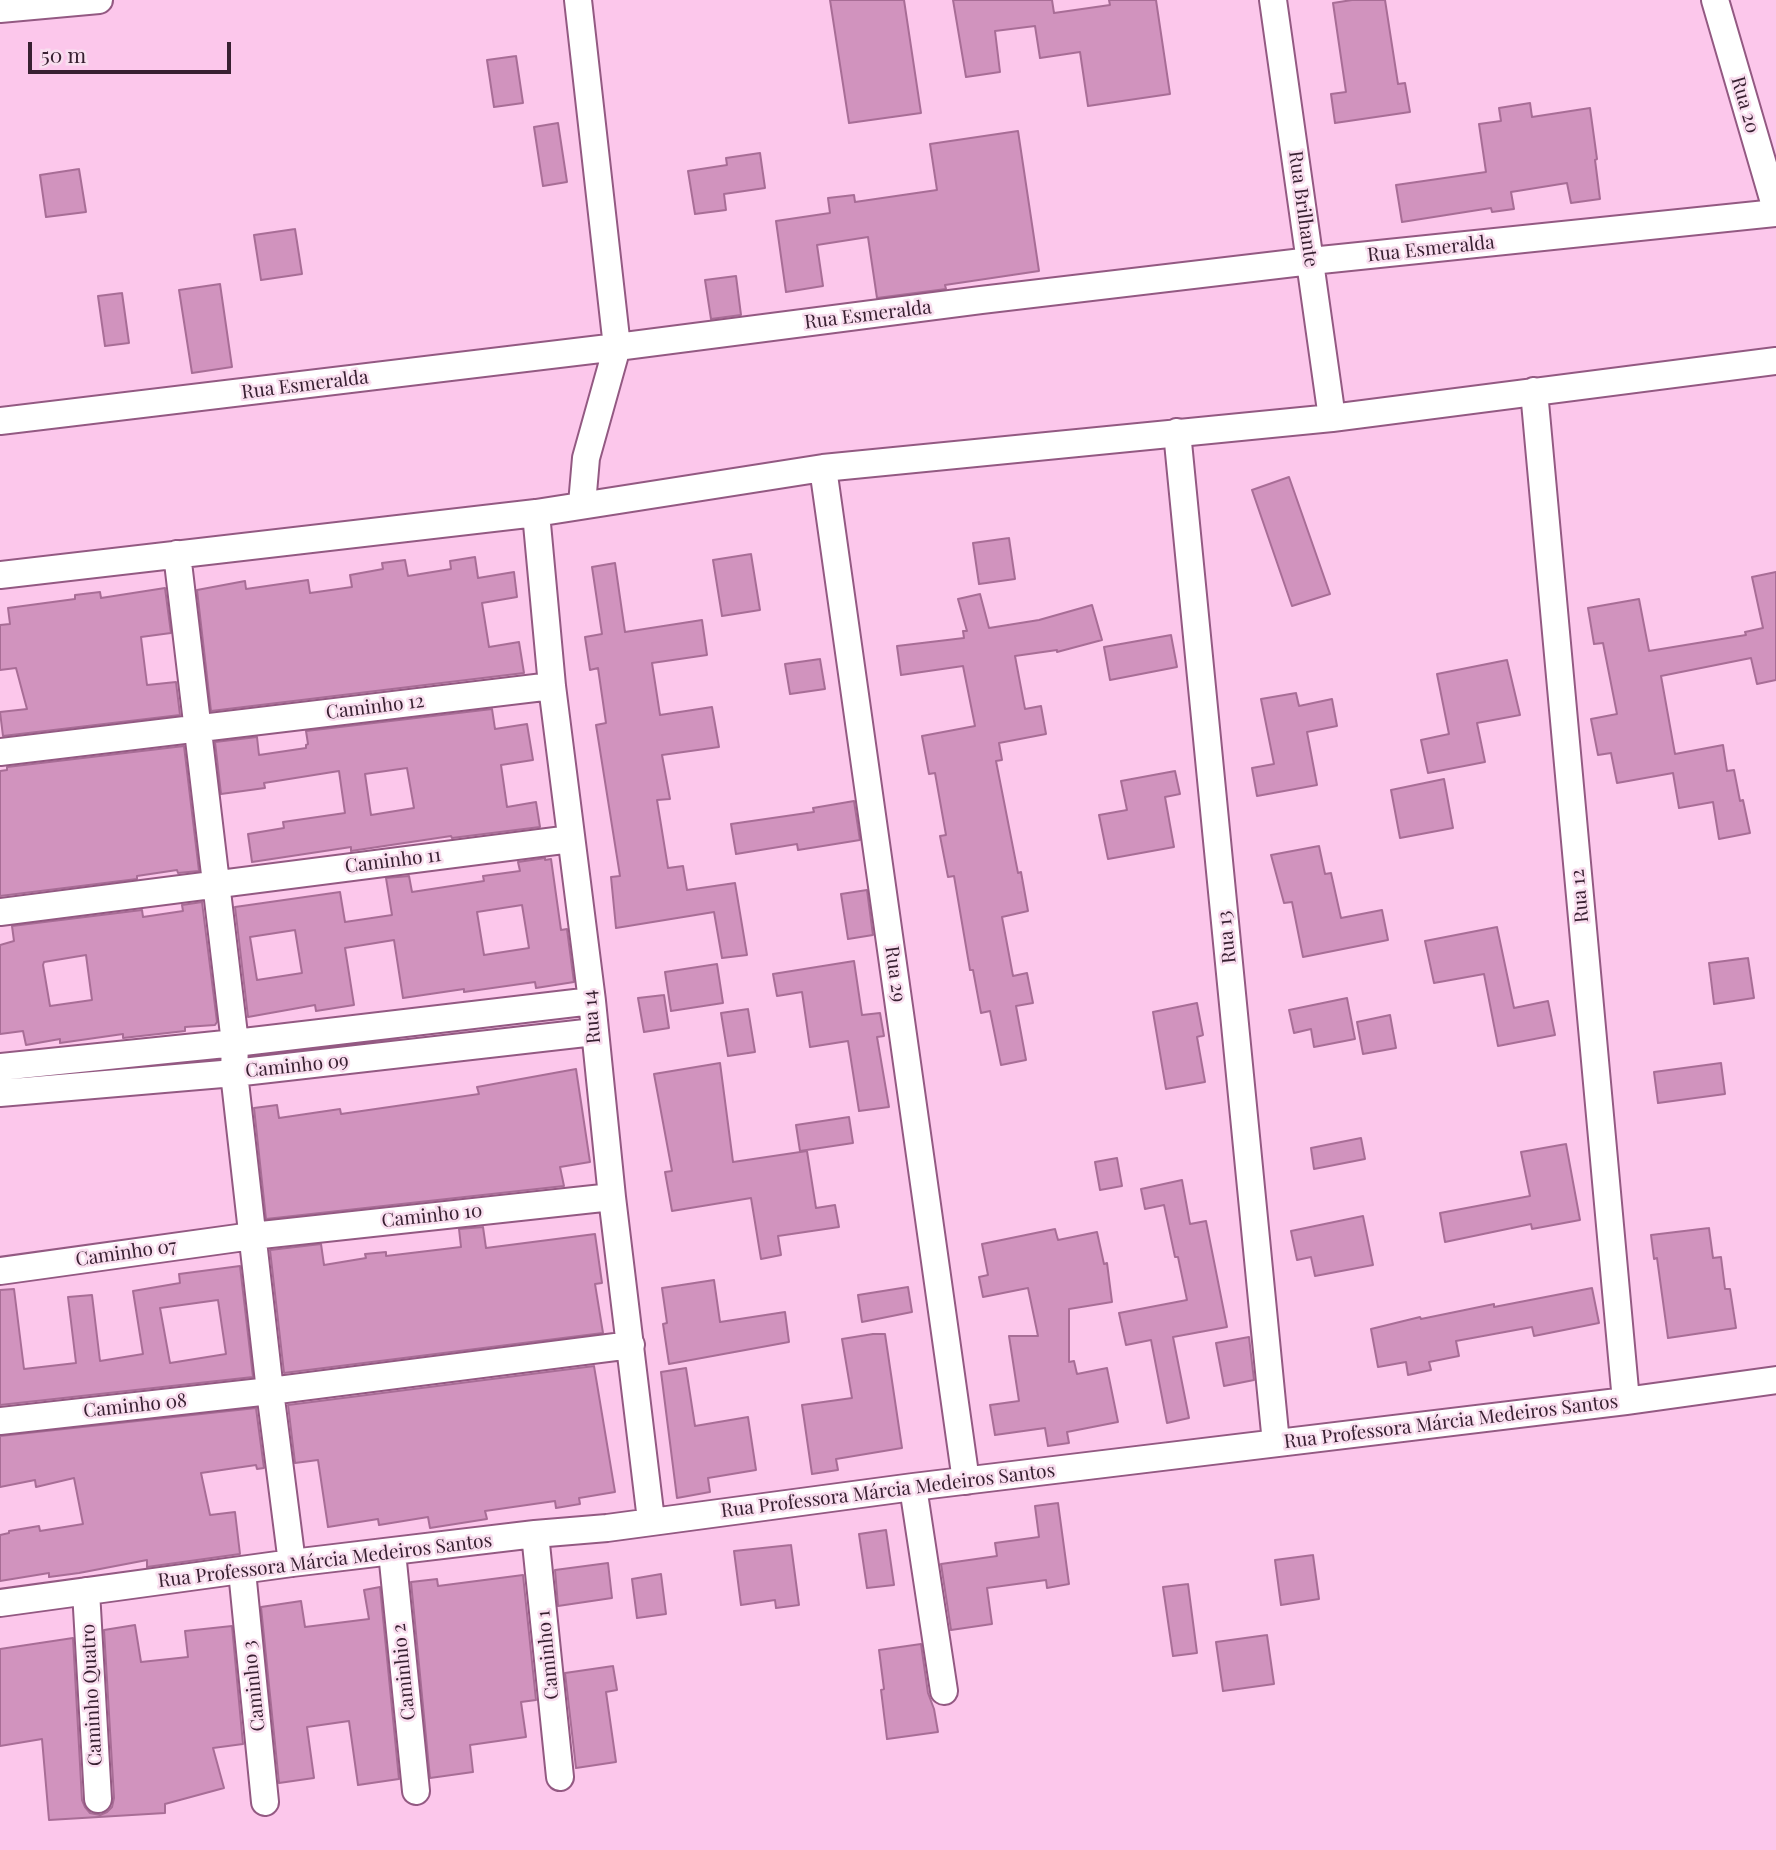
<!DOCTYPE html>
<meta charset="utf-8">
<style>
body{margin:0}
#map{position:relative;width:1776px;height:1850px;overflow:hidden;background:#fcc7eb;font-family:"Playfair Display",serif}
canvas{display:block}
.scale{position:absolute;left:28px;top:42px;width:203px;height:32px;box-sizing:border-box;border:4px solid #382031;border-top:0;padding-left:9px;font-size:21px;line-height:24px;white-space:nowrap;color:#382031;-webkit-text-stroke:5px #f9deef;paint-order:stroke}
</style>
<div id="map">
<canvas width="1776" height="1850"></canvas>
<div class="scale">50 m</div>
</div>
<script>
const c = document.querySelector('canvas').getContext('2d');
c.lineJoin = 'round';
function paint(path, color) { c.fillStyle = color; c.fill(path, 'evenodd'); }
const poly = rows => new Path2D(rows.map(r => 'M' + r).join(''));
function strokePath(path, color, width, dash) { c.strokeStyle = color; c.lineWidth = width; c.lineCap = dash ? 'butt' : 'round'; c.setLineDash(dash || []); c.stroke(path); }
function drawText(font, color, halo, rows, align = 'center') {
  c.font = font + ' "Playfair Display",serif'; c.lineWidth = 5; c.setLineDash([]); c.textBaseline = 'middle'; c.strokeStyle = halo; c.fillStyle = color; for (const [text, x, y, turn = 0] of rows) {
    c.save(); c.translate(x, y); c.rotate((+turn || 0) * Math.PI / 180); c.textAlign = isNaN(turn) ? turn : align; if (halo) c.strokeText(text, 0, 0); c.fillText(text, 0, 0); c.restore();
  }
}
const building = poly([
 [830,0,904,0,921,113,849,123,830,0],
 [953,0,1052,0,1054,13,1110,5,1109,0,1156,0,1170,94,1088,106,1080,52,1040,58,1035,26,995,31,1000,72,966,77,953,0],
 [1352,0,1385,0,1398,84,1405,83,1410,112,1335,123,1331,94,1346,92,1333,3,1352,0],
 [516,56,523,103,494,107,487,60,516,56],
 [1530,103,1532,117,1590,108,1597,159,1595,160,1600,199,1571,203,1567,183,1511,192,1514,209,1492,212,1491,208,1402,222,1396,185,1486,172,1479,124,1501,121,1499,108,1530,103],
 [558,123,567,182,543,186,534,127,558,123],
 [1018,131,1039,271,945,285,946,289,877,298,868,237,817,245,823,286,786,292,776,221,830,213,828,198,854,195,855,202,937,190,930,144,1018,131],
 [760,153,765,188,724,194,726,210,695,214,688,171,727,165,726,158,760,153],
 [79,169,86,212,46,217,40,175,79,169],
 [295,229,302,274,261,280,254,235,295,229],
 [736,276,741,315,711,319,705,280,736,276],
 [220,284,232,367,192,373,179,290,220,284],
 [122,293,129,343,105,346,98,296,122,293],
 [1289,477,1330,594,1292,606,1252,490,1289,477],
 [1009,538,1015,579,979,584,973,543,1009,538],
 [751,554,760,610,722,616,713,560,751,554],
 [475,557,478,578,514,572,517,597,482,603,489,647,519,642,524,673,211,711,197,590,245,581,246,589,308,580,310,593,352,587,350,575,383,569,382,563,405,560,408,576,451,569,450,561,475,557],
 [615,563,625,632,702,620,707,655,652,663,660,715,712,707,719,747,662,755,670,799,657,800,668,868,683,866,687,890,735,883,747,955,722,958,714,912,616,928,611,877,620,876,596,725,606,723,598,668,590,670,585,637,602,634,592,567,615,563],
 [1776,572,1776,680,1757,684,1751,658,1661,676,1675,754,1723,745,1727,771,1734,770,1740,801,1743,800,1750,833,1719,839,1713,802,1679,808,1673,773,1617,783,1611,753,1598,755,1591,719,1617,714,1603,643,1594,644,1588,608,1639,599,1649,651,1746,635,1745,632,1763,628,1752,577,1776,572],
 [165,588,171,633,141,637,147,685,176,682,180,715,3,736,0,712,27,709,16,668,0,670,0,625,10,624,8,608,75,599,75,595,100,592,101,598,165,588],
 [980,594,989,628,1039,620,1092,605,1102,640,1057,652,1057,650,1015,656,1025,709,1041,706,1046,734,999,743,1002,760,996,761,1018,873,1021,872,1028,911,1002,917,1013,976,1027,973,1033,1003,1016,1006,1026,1060,1001,1065,990,1011,981,1013,973,970,970,970,954,876,948,877,940,836,946,835,935,773,929,774,922,736,975,726,963,666,901,675,897,646,964,638,963,631,967,631,958,599,980,594],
 [1171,635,1177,667,1110,680,1104,647,1171,635],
 [820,659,825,689,790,694,785,664,820,659],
 [1507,660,1520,715,1477,723,1485,762,1428,773,1421,740,1449,734,1437,674,1507,660],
 [1296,693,1299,706,1332,699,1337,726,1307,732,1317,785,1257,796,1252,768,1274,764,1261,699,1296,693],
 [492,709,495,729,527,724,533,760,501,765,507,807,536,802,540,827,452,838,451,836,351,851,351,847,252,862,248,834,284,828,283,822,345,813,339,771,264,783,265,788,221,794,215,742,257,737,259,755,306,748,306,745,308,744,306,731,492,709],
 [407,768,414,808,371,815,365,774,407,768],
 [184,746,199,871,178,873,177,870,137,876,137,879,0,896,0,771,7,770,7,767,184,746],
 [1175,771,1180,794,1165,797,1174,847,1108,859,1099,815,1127,810,1121,781,1175,771],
 [1444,779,1453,828,1400,838,1391,790,1444,779],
 [854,801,860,840,798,850,797,844,736,854,731,824,814,812,813,808,854,801],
 [1319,846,1325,874,1331,873,1341,918,1382,910,1388,940,1303,957,1292,902,1284,903,1271,855,1319,846],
 [545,858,545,860,551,859,561,930,567,929,574,982,536,988,535,982,464,992,464,989,403,998,394,940,345,948,354,1005,316,1011,315,1005,248,1017,235,907,340,892,345,922,392,915,386,878,409,876,412,892,484,881,483,876,520,871,518,862,545,858],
 [522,905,529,948,484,955,477,912,522,905],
 [295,930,302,973,257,980,250,937,295,930],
 [867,890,873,935,848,939,841,894,867,890],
 [202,902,217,1022,215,1025,185,1027,185,1031,123,1038,123,1034,60,1043,60,1039,26,1045,23,1031,0,1034,0,945,14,941,12,926,142,910,143,917,183,911,182,905,202,902],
 [86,955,92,1000,50,1006,43,965,44,962,86,955],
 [1497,927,1514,1008,1548,1001,1555,1035,1498,1046,1484,974,1434,983,1425,941,1497,927],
 [1748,958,1754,998,1714,1004,1709,963,1748,958],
 [854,961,862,1015,880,1013,884,1036,877,1037,889,1107,859,1111,848,1041,810,1047,802,992,777,996,773,974,854,961],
 [717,964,723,1003,671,1011,665,972,717,964],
 [664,995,669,1028,644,1032,638,998,664,995],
 [1347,998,1355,1039,1314,1047,1311,1029,1294,1033,1289,1010,1347,998],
 [1197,1003,1203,1035,1197,1037,1205,1082,1166,1089,1153,1012,1197,1003],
 [748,1009,755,1052,728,1056,721,1013,748,1009],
 [1390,1015,1396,1048,1363,1054,1357,1022,1390,1015],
 [720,1063,733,1162,807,1151,816,1208,835,1205,839,1227,778,1236,781,1255,761,1259,751,1198,672,1211,665,1172,672,1171,654,1074,720,1063],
 [1721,1063,1725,1094,1658,1103,1654,1072,1721,1063],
 [576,1069,590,1162,560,1167,564,1186,266,1219,254,1108,277,1105,279,1118,340,1109,341,1114,479,1094,477,1087,576,1069],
 [849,1117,853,1143,800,1151,796,1125,849,1117],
 [1361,1138,1365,1159,1314,1169,1311,1148,1361,1138],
 [1566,1144,1580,1220,1532,1229,1531,1224,1445,1242,1440,1213,1530,1196,1521,1152,1566,1144],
 [1117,1158,1122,1186,1100,1190,1095,1162,1117,1158],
 [1182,1180,1190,1224,1206,1221,1227,1327,1173,1337,1189,1418,1167,1423,1151,1340,1126,1345,1119,1313,1187,1300,1178,1257,1175,1257,1164,1205,1145,1209,1141,1189,1182,1180],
 [1363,1216,1373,1265,1315,1276,1311,1257,1297,1260,1291,1231,1363,1216],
 [483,1227,486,1248,595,1234,602,1283,595,1284,603,1333,284,1373,270,1250,321,1244,324,1265,366,1258,365,1254,386,1252,386,1256,461,1247,459,1229,483,1227],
 [1709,1228,1713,1258,1721,1257,1725,1289,1730,1289,1736,1328,1668,1338,1657,1258,1654,1259,1651,1235,1709,1228],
 [1055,1229,1058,1240,1097,1232,1104,1264,1107,1263,1112,1302,1069,1309,1069,1362,1074,1361,1077,1374,1107,1368,1118,1422,1067,1432,1069,1443,1048,1446,1045,1428,995,1435,990,1405,1019,1401,1009,1336,1038,1336,1028,1288,983,1297,979,1277,988,1275,982,1244,1055,1229],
 [240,1266,253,1377,0,1405,0,1290,14,1289,24,1369,76,1363,68,1297,92,1295,100,1361,143,1354,133,1291,180,1283,179,1274,240,1266],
 [218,1300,226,1354,170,1363,160,1308,218,1300],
 [714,1280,720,1322,785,1312,789,1342,669,1364,663,1324,667,1323,662,1288,714,1280],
 [908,1287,912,1312,862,1322,858,1295,908,1287],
 [1592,1288,1599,1323,1534,1336,1532,1327,1456,1341,1459,1356,1429,1362,1431,1370,1408,1375,1406,1362,1378,1367,1371,1329,1420,1317,1421,1319,1494,1304,1494,1307,1592,1288],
 [873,1334,885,1334,902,1448,836,1459,838,1470,812,1474,802,1405,852,1398,842,1339,873,1334],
 [1249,1337,1254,1380,1224,1386,1216,1343,1249,1337],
 [594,1366,615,1492,579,1498,580,1504,556,1508,555,1501,485,1511,487,1519,430,1528,428,1517,379,1525,378,1519,328,1527,318,1460,295,1463,288,1405,594,1366],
 [686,1368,695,1426,748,1417,756,1470,708,1478,710,1492,677,1498,661,1372,686,1368],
 [256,1408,264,1468,257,1469,256,1465,201,1473,210,1515,235,1512,240,1554,147,1567,147,1560,79,1573,49,1577,49,1573,0,1581,0,1535,9,1533,9,1531,39,1526,40,1531,83,1524,74,1478,36,1487,35,1480,0,1487,0,1436,256,1408],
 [1058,1503,1069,1584,1047,1588,1046,1580,987,1588,992,1624,951,1630,941,1564,997,1556,995,1543,1039,1537,1035,1506,1058,1503],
 [886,1530,894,1585,867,1588,859,1534,886,1530],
 [791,1545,799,1605,776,1608,775,1600,741,1605,734,1551,791,1545],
 [1313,1555,1319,1599,1281,1605,1275,1560,1313,1555],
 [608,1563,612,1598,558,1606,555,1570,608,1563],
 [661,1574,666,1614,637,1618,632,1579,661,1574],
 [523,1575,536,1700,521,1702,526,1737,470,1745,473,1772,430,1778,411,1582,437,1579,438,1586,523,1575],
 [1188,1584,1197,1653,1173,1656,1163,1587,1188,1584],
 [380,1587,399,1779,358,1785,349,1721,307,1727,314,1778,279,1783,261,1607,301,1601,305,1627,369,1619,364,1590,380,1587],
 [135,1625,141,1662,188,1657,185,1631,232,1626,243,1744,213,1748,224,1788,165,1804,165,1813,49,1820,42,1739,0,1746,0,1649,73,1638,82,1800,85,1807,90,1813,100,1815,107,1812,112,1807,114,1798,104,1630,135,1625],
 [1267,1635,1274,1684,1223,1691,1216,1642,1267,1635],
 [921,1644,928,1693,934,1709,938,1732,887,1739,881,1690,884,1689,879,1650,921,1644],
 [613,1666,617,1690,606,1692,616,1762,576,1768,565,1673,613,1666]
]);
paint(building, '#d193be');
strokePath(building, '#a86d96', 2);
const street = poly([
 [578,0,617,347,586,458,582,504],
 [1273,0,1332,418],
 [1715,0,1776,209],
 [0,9,99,0],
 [1534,391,1626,1401],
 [0,421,617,347,981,300,1311,261,1776,213],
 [1177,432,1276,1443],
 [823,468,966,1481],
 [536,513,552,686,592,1001,612,1197,651,1520],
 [177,554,235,1043,234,1073,270,1391,292,1563],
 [0,575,536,513,823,468,1332,418,1776,361],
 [0,752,552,686],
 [0,912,571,839],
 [0,1067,235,1043,592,1001],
 [0,1093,234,1073,594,1032],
 [0,1271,252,1236,612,1197],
 [0,1421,270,1391,631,1345],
 [913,1487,944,1691],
 [535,1534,560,1777],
 [392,1552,416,1791],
 [242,1571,265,1802],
 [86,1591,98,1799],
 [0,1603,292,1563,535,1534,607,1528,913,1487,1626,1401,1776,1380]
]);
strokePath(street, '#935982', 30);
strokePath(street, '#fff', 26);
drawText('19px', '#382031', '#f9deef', [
 ["Rua 20",1745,105,74],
 ["Rua Brilhante",1303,209,82],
 ["Rua Esmeralda",1431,249,-6],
 ["Rua Esmeralda",868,315,-7],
 ["Rua Esmeralda",305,385,-7],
 ["Caminho 12",375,707,-7],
 ["Caminho 11",393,861,-7],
 ["Rua 12",1580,896,-95],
 ["Rua 13",1227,937,-96],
 ["Rua 29",895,974,82],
 ["Rua 14",592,1017,-95],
 ["Caminho 09",297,1066,-6],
 ["Caminho 10",432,1216,-6],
 ["Caminho 07",126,1253,-8],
 ["Caminho 08",135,1406,-6],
 ["Rua Professora Márcia Medeiros Santos",1451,1422,-7],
 ["Rua Professora Márcia Medeiros Santos",888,1491,-7],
 ["Rua Professora Márcia Medeiros Santos",325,1561,-7],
 ["Caminho 1",548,1655,-96],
 ["Caminhio 2",404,1672,-96],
 ["Caminho 3",254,1686,-96],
 ["Caminho Quatro",92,1695,-93]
]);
</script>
